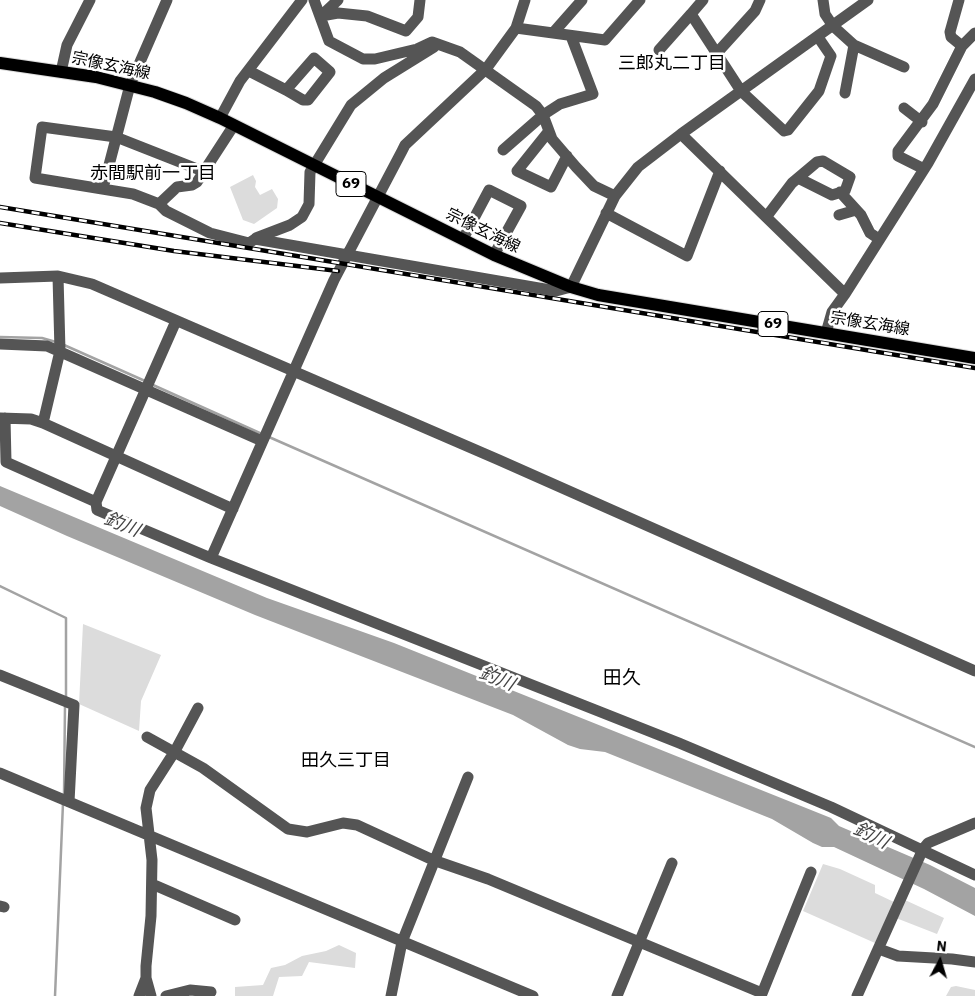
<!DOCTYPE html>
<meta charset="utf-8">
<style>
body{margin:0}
#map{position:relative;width:975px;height:996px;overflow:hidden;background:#fff;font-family:"IBM Plex Sans",sans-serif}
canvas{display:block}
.north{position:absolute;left:915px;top:936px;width:50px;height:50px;-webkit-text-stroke:4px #fff;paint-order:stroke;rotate:6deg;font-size:14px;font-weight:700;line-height:20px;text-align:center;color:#000}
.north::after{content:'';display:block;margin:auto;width:18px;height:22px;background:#000;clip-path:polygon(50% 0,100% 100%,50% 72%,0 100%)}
</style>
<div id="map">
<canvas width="975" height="996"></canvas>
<div class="north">N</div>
</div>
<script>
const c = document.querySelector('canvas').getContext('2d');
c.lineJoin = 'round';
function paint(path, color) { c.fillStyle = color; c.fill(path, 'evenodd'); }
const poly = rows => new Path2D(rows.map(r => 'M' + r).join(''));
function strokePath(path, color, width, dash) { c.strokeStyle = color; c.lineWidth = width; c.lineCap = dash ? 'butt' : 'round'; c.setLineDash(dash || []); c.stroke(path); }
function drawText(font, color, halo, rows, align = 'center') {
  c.font = font + ' "IBM Plex Sans","Noto Sans JP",sans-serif'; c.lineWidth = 5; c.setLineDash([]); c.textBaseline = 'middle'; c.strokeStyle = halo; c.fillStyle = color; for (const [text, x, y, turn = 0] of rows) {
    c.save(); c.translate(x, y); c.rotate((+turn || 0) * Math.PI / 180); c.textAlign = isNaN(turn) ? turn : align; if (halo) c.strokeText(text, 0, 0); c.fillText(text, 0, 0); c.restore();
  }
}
paint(poly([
 [253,175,256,181,255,187,260,195,272,189,278,199,277,208,254,224,243,220,230,187],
 [83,624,161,655,141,701,139,731,79,704],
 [823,864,840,869,875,885,875,893,894,902,875,943,803,911],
 [905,900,944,918,937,934,896,918],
 [339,945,356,953,355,968,309,962,302,976,279,977,273,996,235,996,235,987,263,985,271,968,285,965,302,956,326,951],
 [956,986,975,990,975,996,946,996,951,987]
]), '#dcdcdc');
paint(poly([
 [0,486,267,598,394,643,831,818,839,826,930,865,975,888,975,916,924,889,834,847,822,847,813,843,772,819,605,752,580,749,568,745,513,715,255,615,67,536,0,506]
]), '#a3a3a3');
strokePath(poly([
 [0,337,42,338,56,342],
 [64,345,145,381],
 [153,385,262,434],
 [269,437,975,747],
 [0,586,66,618,66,697],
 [64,795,65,705],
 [55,996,63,803]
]), '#a3a3a3', 2.5);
const major = poly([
 [0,63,96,77,155,92,186,103,220,118,494,255,571,287,598,295,975,358]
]);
strokePath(major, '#dbdbdb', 14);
strokePath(poly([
 [314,0,329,41,363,59,375,59,417,49,432,42,460,52,536,106,543,115,552,139,576,167,594,186,615,196],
 [703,0,691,14,741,91,784,131,788,130,819,91,831,56,818,37],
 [823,0,825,14,833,26,854,45,845,93],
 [959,0,950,32,951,37,962,46],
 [322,15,338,0],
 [321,16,338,13,367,16,406,31,418,17,420,0],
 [516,28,605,40,640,0],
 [553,33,582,0],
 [854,45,904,67],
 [659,50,691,14],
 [716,54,755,11,760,0],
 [314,58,330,72,308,100,303,100,286,90,314,58],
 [249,71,286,90],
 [61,72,67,45,90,0],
 [904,108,922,122],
 [220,118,240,81,302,0],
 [549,131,517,171,551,187,567,156],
 [681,134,845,294],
 [503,150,543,115,560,104,593,94,571,36],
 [924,169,898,156,898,151,933,104,962,46,975,33],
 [205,172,116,137,42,127,35,178,133,194,159,204,166,211,210,233,249,243,255,239,556,291,571,287,615,196,638,167,681,134,868,0],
 [103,188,130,85,167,0],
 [840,192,861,215,870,233,879,239],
 [159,204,177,187,192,185,197,182,234,125],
 [606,213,687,256,720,171],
 [839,215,856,210],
 [767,216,792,183,817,162,823,161,850,177,845,191,832,195,798,178],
 [256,238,290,225,302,217,309,204,310,172,351,105,384,78,434,47],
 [463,239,489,190,521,206,494,255],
 [0,278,58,276,92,284,499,460,975,671],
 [176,321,96,502,97,510,211,558,679,743,831,807,975,875],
 [826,333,832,312,845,294,928,163,975,79],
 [0,344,47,346,262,441],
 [0,418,31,419,43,423,233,509],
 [5,418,6,462,96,502],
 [43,423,60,351,58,276],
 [211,558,334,280,402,151,405,145,486,69,516,28,525,0],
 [0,675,74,705,69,802],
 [147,737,203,768,288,829,307,832,343,823,357,825,433,860,488,879,762,993],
 [0,773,533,996],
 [152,884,235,920],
 [0,906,4,907],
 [879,949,898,956,952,959,975,962],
 [139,996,146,978],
 [151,996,146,978,146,966,151,916,152,860,146,808,150,790,175,751,198,708],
 [166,996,190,990,211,992],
 [391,996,402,942,468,777],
 [617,996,672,863],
 [761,996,811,872],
 [857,996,923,849,928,843,975,823]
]), '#555', 11);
strokePath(major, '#000', 12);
const rail = poly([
 [0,207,975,368],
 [0,223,174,251,338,271]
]);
strokePath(rail, '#000', 4.5);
strokePath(rail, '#fff', 2.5, [8]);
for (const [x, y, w] of [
 [351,184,30],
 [773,324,30]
]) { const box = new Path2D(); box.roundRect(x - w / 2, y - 12.5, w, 25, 4); c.fillStyle = '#fff'; c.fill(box); strokePath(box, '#000', 1); }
drawText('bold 15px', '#000', null, [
 ["69",351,184],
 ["69",773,324]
]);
drawText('16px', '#000', '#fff', [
 ["宗像玄海線",111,66,12],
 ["宗像玄海線",483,231,26],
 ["宗像玄海線",870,324,9]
]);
drawText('18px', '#000', '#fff', [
 ["三郎丸二丁目",672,64],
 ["赤間駅前一丁目",153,174],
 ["田久三丁目",346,761]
]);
drawText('italic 18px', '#444', '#fff', [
 ["釣川",122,525,22],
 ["釣川",497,679,22],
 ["釣川",871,836,26]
]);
drawText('19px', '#000', '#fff', [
 ["田久",622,679]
]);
</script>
